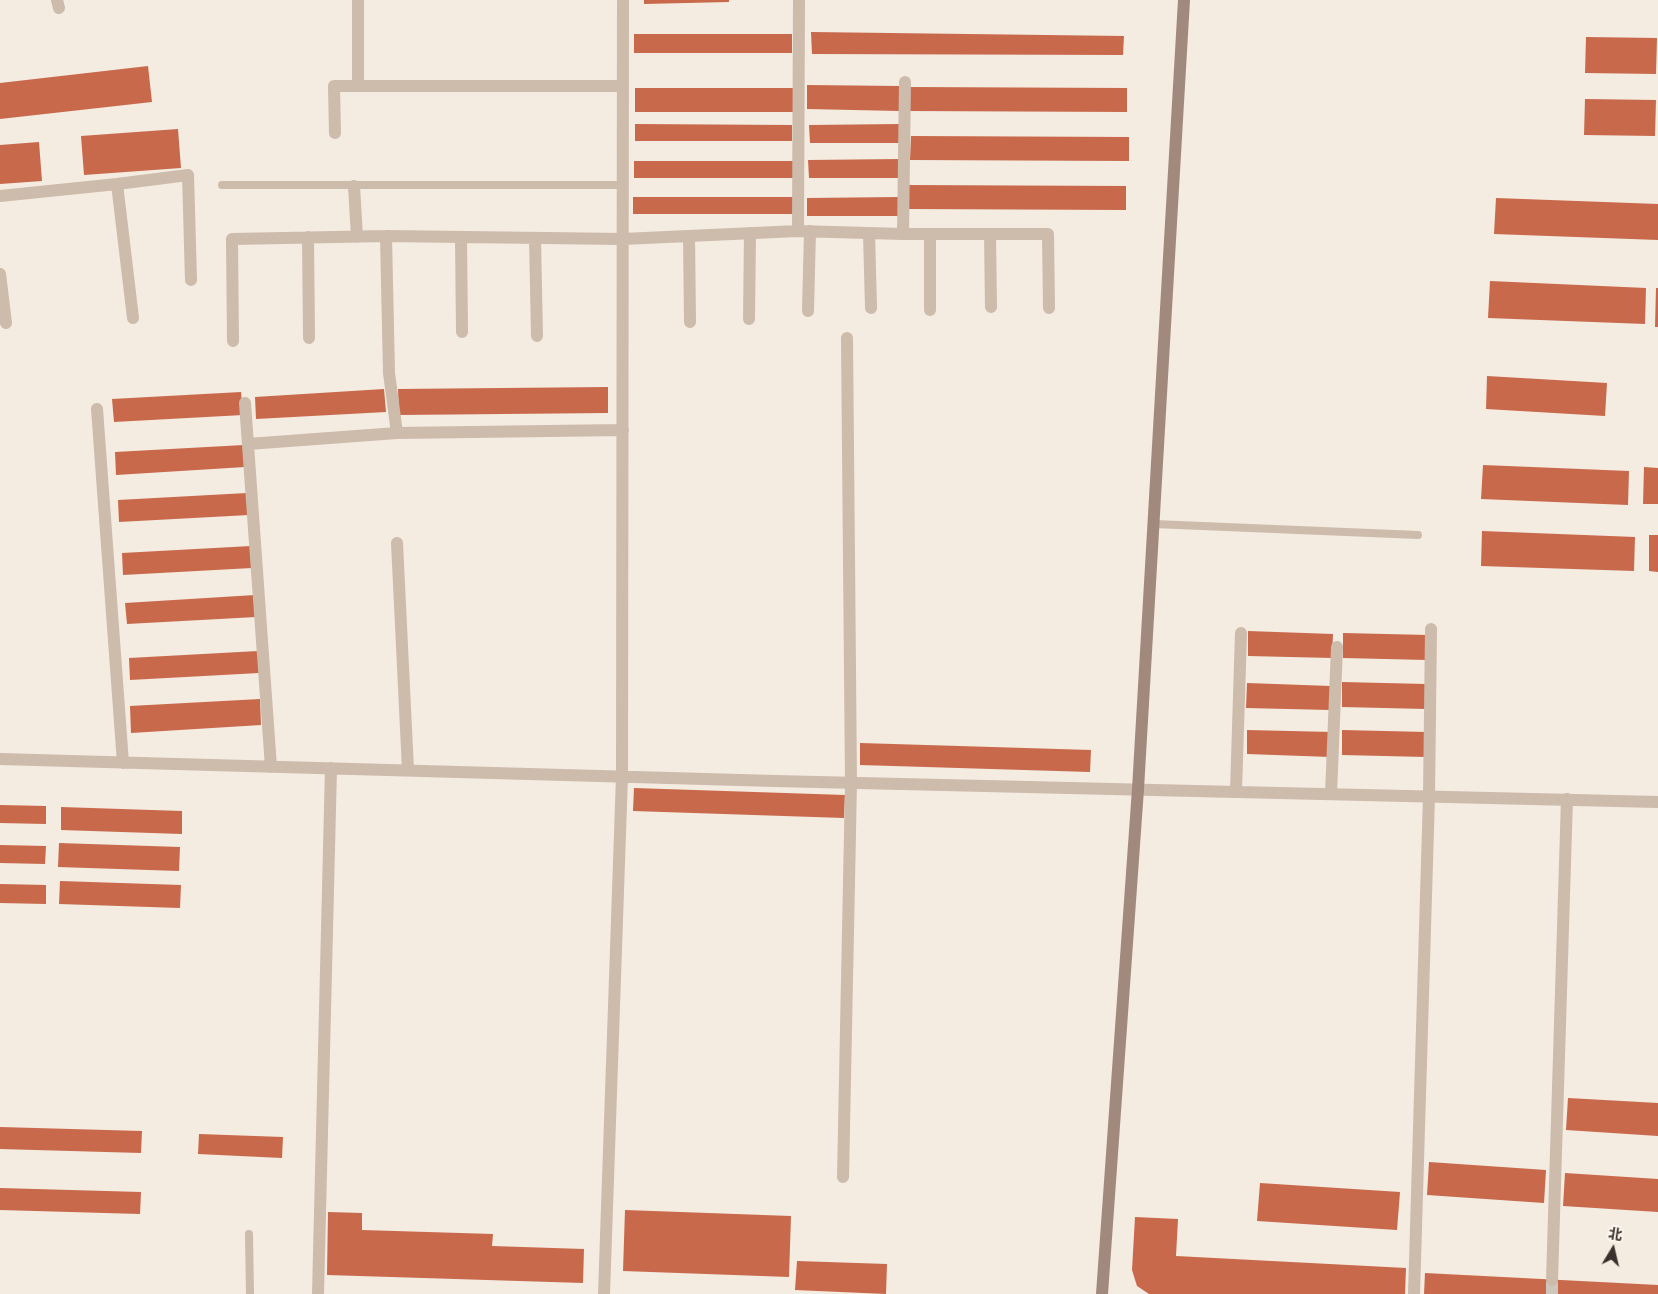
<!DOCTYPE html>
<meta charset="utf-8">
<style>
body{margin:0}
#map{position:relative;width:1658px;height:1294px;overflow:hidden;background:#f4ebe1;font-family:"Roboto Condensed","Noto Sans SC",sans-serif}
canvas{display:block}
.north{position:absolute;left:1588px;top:1224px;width:50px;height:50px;-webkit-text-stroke:4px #fbf5ee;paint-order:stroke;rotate:9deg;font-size:14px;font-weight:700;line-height:20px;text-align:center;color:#3b302b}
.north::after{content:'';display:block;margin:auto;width:18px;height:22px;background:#3b302b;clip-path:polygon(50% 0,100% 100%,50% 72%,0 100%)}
</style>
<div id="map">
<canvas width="1658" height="1294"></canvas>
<div class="north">北</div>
</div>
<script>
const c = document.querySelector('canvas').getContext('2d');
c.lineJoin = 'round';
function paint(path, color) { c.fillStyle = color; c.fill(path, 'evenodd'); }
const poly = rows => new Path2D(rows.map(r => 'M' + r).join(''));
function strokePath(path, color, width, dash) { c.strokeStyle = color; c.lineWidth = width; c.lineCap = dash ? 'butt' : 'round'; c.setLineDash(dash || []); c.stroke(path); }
paint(poly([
 [644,0,729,0,729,2,644,4],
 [811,32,1124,36,1123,55,812,54],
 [634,34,792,34,792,53,634,53],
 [1586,37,1657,38,1656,74,1585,73],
 [148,66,152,102,0,119,0,83],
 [807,85,899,86,899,111,807,109],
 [909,87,1127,88,1127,112,909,111],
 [635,88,794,88,794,112,635,112],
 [1585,99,1656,100,1655,136,1584,135],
 [635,124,792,125,792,141,635,141],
 [901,124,901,143,810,143,809,125],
 [178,129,181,168,84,175,81,136],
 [911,136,1129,137,1129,161,910,160],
 [39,142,42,181,0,184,0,145],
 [900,159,900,178,809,178,808,160],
 [634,161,793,161,793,178,634,178],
 [908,185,1126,186,1126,210,908,209],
 [633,197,793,197,793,214,633,214],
 [899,197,899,216,807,216,807,198],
 [1496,198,1658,204,1658,240,1494,234],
 [1490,281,1646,288,1645,324,1488,318],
 [1656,288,1658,288,1658,327,1655,327],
 [1487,376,1607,383,1605,416,1486,409],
 [608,387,608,413,399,415,398,389],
 [384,389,386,412,256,419,255,397],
 [241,392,243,415,114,422,112,399],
 [244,445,245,467,116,475,115,452],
 [1483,465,1629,471,1628,505,1481,499],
 [1644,467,1658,468,1658,504,1643,504],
 [247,493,249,515,119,522,118,500],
 [1482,531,1635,537,1634,571,1481,566],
 [1649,535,1658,535,1658,572,1649,571],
 [251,546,252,568,123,575,122,553],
 [255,595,256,617,127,624,125,603],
 [1248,631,1333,634,1332,658,1248,656],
 [1343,633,1428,635,1427,660,1343,658],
 [258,651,259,673,130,680,129,658],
 [1342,682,1426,684,1426,709,1342,707],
 [1247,683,1331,686,1330,710,1246,708],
 [260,699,261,725,131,733,130,706],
 [1247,730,1332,732,1331,757,1247,754],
 [1342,730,1427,732,1426,757,1342,755],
 [860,743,1091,750,1090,772,860,765],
 [634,788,845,795,844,818,633,811],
 [0,805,46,806,46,824,0,823],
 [61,807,182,811,182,834,61,830],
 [59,843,180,847,179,871,58,867],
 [0,845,46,846,45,864,0,863],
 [60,881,181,885,180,908,59,904],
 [0,884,46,885,46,904,0,903],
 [1568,1098,1658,1103,1658,1136,1566,1130],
 [0,1127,142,1131,141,1153,0,1149],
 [199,1134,283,1137,282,1158,198,1154],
 [1429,1162,1546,1170,1544,1203,1427,1195],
 [1565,1173,1658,1179,1658,1212,1563,1206],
 [1260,1183,1400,1192,1397,1230,1257,1221],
 [0,1188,141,1192,140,1214,0,1210],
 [625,1210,791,1216,789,1277,623,1271],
 [328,1212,362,1213,362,1230,493,1234,492,1246,584,1249,583,1283,327,1275],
 [1135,1217,1178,1219,1176,1256,1406,1268,1405,1294,1149,1294,1137,1286,1132,1270],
 [797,1261,887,1264,886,1294,795,1290],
 [1425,1273,1658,1285,1658,1294,1424,1294]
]), '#c8694b');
strokePath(poly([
 [1552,1294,1552,1280]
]), '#cfc6bd', 12, [12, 6]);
strokePath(poly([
 [222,185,623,185],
 [1154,524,1418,535],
 [249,1234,250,1294]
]), '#cdbbac', 8);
strokePath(poly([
 [57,0,59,8],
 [358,86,623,86],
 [335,133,334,86,358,86,358,0],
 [117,184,133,318],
 [354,186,357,237],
 [0,196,117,184,188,175,191,280],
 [798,231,799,0],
 [869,233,871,308],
 [903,234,905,82],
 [930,234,930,310],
 [990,234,991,307],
 [386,236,389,373,397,433],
 [689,236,690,322],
 [308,237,309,338],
 [461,237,462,332],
 [535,238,537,336],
 [0,274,6,323],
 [808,311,810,231],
 [749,319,750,233],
 [233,341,232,239,386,236,623,239,798,231,903,234,1048,234,1049,308],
 [245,403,271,767],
 [97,409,123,763],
 [248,444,397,433,623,430],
 [397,543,408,770],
 [0,759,775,781,1658,802],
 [1236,791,1241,633],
 [1331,794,1337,647],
 [843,1177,851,783,847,338],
 [1552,1280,1567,799],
 [318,1294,331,768],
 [604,1294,622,776,623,0],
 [1414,1294,1429,796,1431,629]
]), '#cdbbac', 12);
strokePath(poly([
 [1102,1294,1138,789,1184,0]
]), '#a18a7d', 12);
</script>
